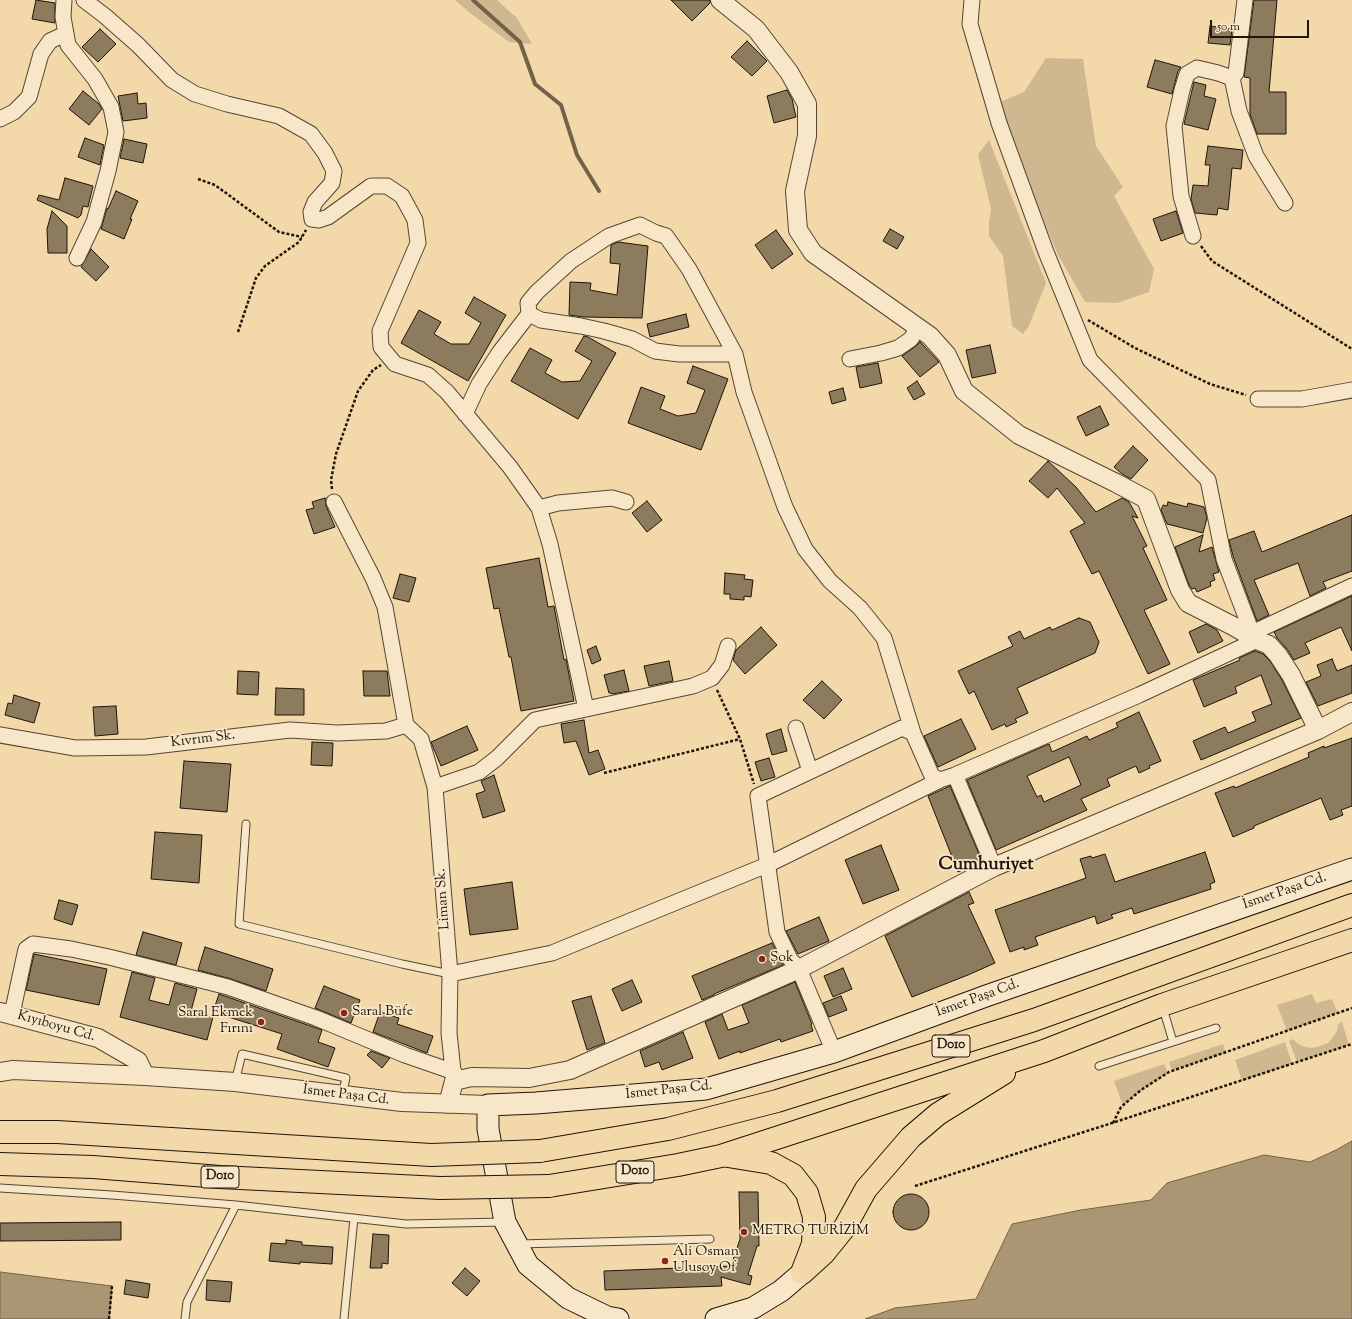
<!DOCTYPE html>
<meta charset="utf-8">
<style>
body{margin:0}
#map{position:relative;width:1352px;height:1319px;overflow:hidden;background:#f3d9aa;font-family:"Sorts Mill Goudy",serif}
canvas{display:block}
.scale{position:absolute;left:1210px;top:20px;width:99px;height:18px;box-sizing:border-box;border:2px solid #1f150b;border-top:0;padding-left:5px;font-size:12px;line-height:14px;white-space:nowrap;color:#1f150b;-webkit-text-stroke:3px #f7e6c8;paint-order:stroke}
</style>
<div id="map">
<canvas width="1352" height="1319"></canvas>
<div class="scale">50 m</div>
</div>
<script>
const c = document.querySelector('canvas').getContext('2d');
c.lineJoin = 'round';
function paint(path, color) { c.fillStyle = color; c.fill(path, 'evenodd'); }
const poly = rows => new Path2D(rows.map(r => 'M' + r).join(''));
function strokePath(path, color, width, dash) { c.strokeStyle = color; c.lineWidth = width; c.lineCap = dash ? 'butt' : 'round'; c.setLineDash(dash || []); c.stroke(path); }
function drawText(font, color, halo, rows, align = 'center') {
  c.font = font + ' "Sorts Mill Goudy",serif'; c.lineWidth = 3.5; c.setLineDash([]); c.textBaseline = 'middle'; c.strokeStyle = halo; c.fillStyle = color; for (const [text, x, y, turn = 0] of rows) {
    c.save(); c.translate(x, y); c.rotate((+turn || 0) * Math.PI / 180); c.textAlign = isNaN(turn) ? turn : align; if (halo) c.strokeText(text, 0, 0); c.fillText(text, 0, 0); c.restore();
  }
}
paint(poly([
 [455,0,497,0,517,18,532,44,509,42,470,13],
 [1046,58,1083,59,1096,146,1123,187,1114,196,1154,269,1149,292,1117,303,1085,302,1058,255,1020,164,1000,102,1024,92],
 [989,140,1046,283,1029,326,1023,334,1012,326,1003,256,989,236,989,223,991,209,978,154],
 [1312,994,1316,1003,1332,999,1338,1013,1287,1031,1277,1005],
 [1342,1022,1349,1045,1297,1062,1289,1041,1293,1039,1298,1044,1306,1047,1312,1048,1320,1046,1328,1043,1333,1037,1337,1031,1338,1024],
 [1285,1042,1292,1064,1242,1081,1235,1060],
 [1223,1044,1226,1053,1172,1071,1169,1062],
 [1164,1064,1168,1073,1141,1090,1123,1106,1114,1081]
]), '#cfb88f');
const water = poly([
 [1352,1141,1352,1319,865,1319,895,1308,976,1299,1012,1224,1081,1210,1151,1200,1167,1183,1264,1155,1310,1162,1336,1150,1352,1141],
 [0,1272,112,1286,109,1319,0,1319,0,1272]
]);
paint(water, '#ab9674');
strokePath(water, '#73624a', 1);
strokePath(poly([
 [473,0,520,42,535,84,561,105,577,155,599,191]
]), '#73624a', 4);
const building = poly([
 [36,0,55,3,55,23,32,19,36,0],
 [671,0,710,0,710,3,692,21,671,0],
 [1254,0,1277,0,1269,92,1286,92,1286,134,1257,134,1250,114,1250,78,1244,77,1254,0],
 [1210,26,1232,29,1230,45,1208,43,1210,26],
 [100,29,116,44,98,62,82,47,100,29],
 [747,41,767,61,752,76,731,57,747,41],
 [1155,60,1181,67,1178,71,1172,94,1147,87,1155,60],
 [1194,82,1206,85,1204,96,1216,99,1208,130,1184,124,1194,82],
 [787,90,792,99,796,117,774,123,767,96,787,90],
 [83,91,99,104,102,109,89,125,69,109,83,91],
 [137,93,138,104,146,103,147,118,123,121,118,96,137,93],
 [85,138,104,145,100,165,78,157,85,138],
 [124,139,147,144,143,163,120,158,124,139],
 [1208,146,1243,150,1241,169,1232,168,1228,210,1218,208,1217,215,1195,213,1191,199,1193,185,1208,186,1210,165,1205,165,1208,146],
 [65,178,93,186,88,207,83,206,81,215,78,218,37,200,39,195,59,200,65,178],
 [116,191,138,201,130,219,132,219,124,239,101,229,107,208,108,209,116,191],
 [52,211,67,226,67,253,48,253,47,229,52,211],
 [1176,211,1183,233,1161,241,1153,219,1176,211],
 [890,229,904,237,897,249,883,241,890,229],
 [776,230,793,254,772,269,755,245,776,230],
 [618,242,648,246,642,318,583,317,569,315,570,282,591,283,590,290,617,295,620,264,610,263,611,245,618,242],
 [91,249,109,267,96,281,81,267,91,249],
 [474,297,506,315,468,381,401,343,419,310,441,322,434,334,451,344,469,344,481,323,465,313,474,297],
 [686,314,689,327,650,337,647,324,686,314],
 [584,336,588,337,616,353,578,419,511,381,530,348,552,360,545,373,562,382,580,381,592,361,575,351,584,336],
 [920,342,939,362,920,377,902,356,916,346,920,342],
 [990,345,996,373,972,378,966,350,990,345],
 [878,363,882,383,860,388,856,367,878,363],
 [693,366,728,379,701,450,628,423,641,387,665,396,660,409,678,416,696,413,705,390,687,383,693,366],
 [917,381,925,394,914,400,907,388,917,381],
 [843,388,846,400,832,404,829,392,843,388],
 [1100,406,1109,425,1086,436,1077,417,1100,406],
 [1133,446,1148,460,1131,479,1122,474,1114,467,1133,446],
 [1048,461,1076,487,1096,512,1122,498,1129,502,1138,518,1132,516,1147,546,1143,548,1167,600,1144,610,1170,664,1148,674,1099,571,1092,574,1070,531,1085,523,1057,488,1048,498,1029,481,1048,461],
 [325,498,326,506,335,527,314,534,306,510,314,508,312,502,325,498],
 [647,501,662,520,647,532,632,513,647,501],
 [1168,502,1187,507,1188,503,1204,507,1207,518,1203,533,1167,524,1161,510,1163,505,1167,506,1168,502],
 [1352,515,1352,571,1323,582,1326,588,1310,596,1298,563,1254,580,1269,615,1257,621,1233,556,1229,540,1254,531,1262,552,1352,515],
 [1203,535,1199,552,1212,547,1219,572,1213,574,1215,580,1210,582,1211,586,1197,592,1195,588,1192,589,1189,585,1175,547,1203,535],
 [539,558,548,607,554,606,564,660,566,659,574,701,521,711,511,657,509,657,499,608,494,609,486,568,539,558],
 [725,573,745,575,744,579,753,580,751,597,744,596,744,600,730,599,730,594,724,594,725,573],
 [400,574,416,578,409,602,393,598,400,574],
 [1352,596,1352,651,1341,627,1305,643,1310,653,1294,660,1287,649,1277,638,1274,632,1352,596],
 [1079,618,1090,622,1099,642,1095,653,1017,688,1028,713,1015,719,1017,722,1006,727,1005,724,992,730,974,691,969,694,958,671,1013,646,1008,637,1020,631,1024,639,1050,627,1052,630,1079,618],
 [1206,624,1217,630,1223,641,1198,653,1189,632,1206,624],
 [761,627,777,645,745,674,733,660,736,650,761,627],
 [596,646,601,660,592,664,587,650,596,646],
 [1255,651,1263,654,1270,661,1282,680,1301,718,1201,760,1193,741,1225,727,1228,733,1256,721,1252,712,1272,704,1261,675,1235,687,1237,693,1204,707,1193,680,1240,660,1239,658,1255,651],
 [1332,659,1337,671,1352,665,1352,693,1318,706,1306,682,1321,676,1317,665,1332,659],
 [669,661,673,681,649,686,644,666,669,661],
 [624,670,629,691,612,694,611,693,609,693,604,675,624,670],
 [238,671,259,672,258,695,237,694,238,671],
 [363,671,387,671,390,696,364,696,363,671],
 [822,681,842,700,824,719,803,700,822,681],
 [276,688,304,689,304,715,275,715,276,688],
 [14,695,40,703,34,723,5,715,8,703,12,704,14,695],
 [116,706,118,734,95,736,93,707,116,706],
 [1139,712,1161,761,1149,766,1150,768,1139,773,1136,766,1107,779,1110,786,1081,799,1087,810,996,850,967,780,1049,744,1052,752,1087,736,1089,740,1118,727,1116,723,1139,712],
 [1069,757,1081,785,1044,802,1041,795,1037,797,1027,776,1069,757],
 [961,719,976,749,938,767,924,736,961,719],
 [584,720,589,753,598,750,605,769,589,775,576,741,564,743,561,724,584,720],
 [467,726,478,750,441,766,431,742,467,726],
 [781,729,787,751,772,755,766,734,781,729],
 [1352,738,1352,806,1341,810,1343,815,1330,820,1321,798,1254,826,1254,828,1233,837,1215,793,1234,786,1235,788,1309,757,1308,753,1324,746,1324,748,1352,738],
 [312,742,333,743,332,766,311,765,312,742],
 [769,758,775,777,761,781,755,762,769,758],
 [184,761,231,764,227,812,180,808,184,761],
 [494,775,505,811,483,818,476,794,485,791,481,781,494,775],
 [950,786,982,861,958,872,928,796,950,786],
 [155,832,202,835,199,883,151,879,155,832],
 [881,845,899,890,863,904,845,860,881,845],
 [1205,852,1215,882,1210,884,1211,889,1134,914,1132,908,1111,915,1113,918,1097,924,1095,916,1035,937,1038,945,1024,950,1024,947,1010,952,995,910,1086,878,1080,859,1091,856,1092,858,1105,854,1115,882,1205,852],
 [512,882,518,929,470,935,464,889,512,882],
 [969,892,974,903,968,905,995,963,968,975,912,997,885,936,969,892],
 [59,900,78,905,72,925,54,919,59,900],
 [819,917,829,941,798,954,786,931,819,917],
 [143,932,182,943,176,965,136,955,143,932],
 [772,943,783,965,714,994,714,995,702,1000,692,976,772,943],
 [205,947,273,969,266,991,231,979,198,970,205,947],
 [34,954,107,969,99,1005,26,990,34,954],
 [843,968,852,989,833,997,824,976,843,968],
 [132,972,155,978,149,1000,169,1005,175,983,197,989,191,1011,213,1017,207,1040,120,1017,132,972],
 [632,980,642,1002,622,1011,612,989,632,980],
 [795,982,812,1024,811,1025,813,1031,781,1042,780,1039,740,1053,740,1051,719,1059,705,1022,722,1014,728,1030,749,1023,742,1005,795,982],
 [324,986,360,1000,351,1023,315,1008,324,986],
 [219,994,322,1030,318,1042,335,1048,328,1067,277,1049,282,1034,213,1012,219,994],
 [591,996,605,1043,587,1050,572,1001,591,996],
 [841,996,847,1010,829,1017,823,1003,841,996],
 [380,1012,399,1018,397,1024,433,1036,427,1053,373,1032,380,1012],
 [683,1032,693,1058,662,1070,659,1062,645,1067,640,1051,683,1032],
 [371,1051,390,1058,382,1068,367,1055,371,1051],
 [739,1192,758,1192,759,1246,757,1246,748,1275,752,1276,750,1285,721,1277,722,1286,605,1290,604,1271,731,1266,740,1239,739,1192],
 '893 1212a18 18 0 1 1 36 0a18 18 0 1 1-36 0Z',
 [121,1222,121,1240,0,1241,0,1223,121,1222],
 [373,1234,389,1235,388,1264,382,1263,382,1268,370,1268,373,1234],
 [286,1240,302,1242,302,1245,333,1247,332,1264,300,1262,300,1264,269,1261,271,1243,286,1244,286,1240],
 [465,1268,480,1281,467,1296,452,1283,465,1268],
 [126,1280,150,1284,148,1298,124,1294,126,1280],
 [207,1280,232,1282,230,1302,206,1300,207,1280]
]);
paint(building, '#8d7b5e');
strokePath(building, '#1f150b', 1);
const service = poly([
 [246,824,239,924,402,964,450,974],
 [1163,1008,1173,1042],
 [1099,1066,1216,1028],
 [235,1082,242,1054,346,1078,342,1095],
 [0,1188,112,1195,236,1205,406,1224,503,1222],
 [519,1244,710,1239],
 [185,1319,187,1302,236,1205],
 [344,1319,354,1218]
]);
const minor = poly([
 [64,0,63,17,68,45,95,79,111,107,116,132,108,171,94,222,77,258],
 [84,0,105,16,138,45,172,80,195,94,227,104,279,116,311,134,325,153,334,171,332,183,315,202,311,212,312,219,319,220,328,217,371,186,387,186,402,196,415,220,418,243,380,331,381,347,395,364,428,375,447,392,510,467,539,508,550,544,586,709],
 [1232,78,1239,111,1256,156,1285,203],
 [0,119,14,112,29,97,41,54,50,41,65,34],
 [1193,236,1181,196,1174,126,1182,90,1187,74,1197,68,1218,73,1232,78,1236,73,1245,0],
 [735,354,679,354,655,351,632,339,604,331,581,326,541,320,529,314,528,303,537,292,571,261,609,236,640,225,656,233,666,236,689,269,735,354,744,392,785,507,805,549,830,581,860,608,884,638,913,733],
 [850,359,881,353,898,348,911,339,918,327],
 [1258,399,1302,399,1352,390],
 [465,414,479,384,499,353,529,314],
 [334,502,373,578,385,607,406,725],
 [539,508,558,503,612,498,626,502],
 [1252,633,1352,586],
 [406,725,421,739,435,787,450,974,449,1033,454,1080],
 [796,728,810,771],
 [0,735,75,748,146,747,290,730,337,733,386,731,406,725],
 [955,775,994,867],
 [435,787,479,772,497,758,535,720,693,686,712,678,722,665,728,646],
 [450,974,552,953,767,865,940,780,955,775,1139,695,1257,640,1252,633,1224,559,1208,480,1090,360,1046,252,999,123,970,24,972,0],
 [12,1014,26,949,33,944,71,949,109,957,228,987,316,1018,405,1055,454,1072],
 [834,1052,799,969,790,959,777,932,758,796,902,728,913,733,932,776,940,780]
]);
const tertiary = poly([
 [720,0,756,29,789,72,807,104,807,136,795,191,798,230,813,253,930,336,947,355,964,391,1019,435,1116,483,1146,499,1180,590,1188,603,1233,626,1257,640,1269,645,1278,655,1291,675,1318,730],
 [0,1012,98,1038,138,1061,145,1076],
 [0,1072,13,1070,145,1076,235,1082,402,1102,488,1105],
 [448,1104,454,1081,472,1077,529,1078,570,1070,799,969,994,867,1318,730,1352,712]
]);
const secondary = poly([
 [618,1319,607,1317,568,1298,528,1265,505,1222,488,1129,488,1105,536,1103,706,1089,834,1052,986,996,1352,869],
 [716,1319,753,1308,781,1291,802,1273]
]);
const trunk = poly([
 [0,1132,57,1132,431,1155],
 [540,1151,668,1129,777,1101,1034,1020,1352,905],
 [728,1156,771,1163,793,1175,807,1193,814,1217,813,1244,803,1270],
 [0,1164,93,1167,220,1177,440,1188],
 [549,1186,678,1165,721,1156,1044,1051,1162,1005,1352,940],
 [802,1273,824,1253,845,1227,866,1189,911,1137,938,1114,1004,1073]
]);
strokePath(service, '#544633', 9);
strokePath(minor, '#544633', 17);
strokePath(tertiary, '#544633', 20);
strokePath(secondary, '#1f150b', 23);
strokePath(trunk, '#1f150b', 24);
strokePath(poly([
 [198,179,215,185,279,232,302,237],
 [1201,246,1212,261,1352,349],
 [1088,320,1135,348,1210,384,1246,395],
 [238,332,256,278,265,266,299,242,306,230],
 [332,489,331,480,336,454,358,391,373,370,381,365],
 [717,690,740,739,754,784],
 [604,773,740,739],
 [1113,1123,1121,1107,1141,1090,1169,1072,1352,1008],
 [915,1186,1112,1123,1352,1044],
 [109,1319,112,1286]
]), '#1f150b', 2.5, [3, 2]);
strokePath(service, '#f7e6c8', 7);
strokePath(minor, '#f7e6c8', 15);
strokePath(tertiary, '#f7e6c8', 18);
strokePath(secondary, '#f7e6c8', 21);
strokePath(trunk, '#f3d9aa', 22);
const trunkBridge = poly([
 [431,1155,540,1151],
 [440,1188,549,1186]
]);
strokePath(trunkBridge, '#1f150b', 24, []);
strokePath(trunkBridge, '#f3d9aa', 22);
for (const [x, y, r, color] of [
 [762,959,4,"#8f2418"],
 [344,1013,4,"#8f2418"],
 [261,1022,4,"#8f2418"],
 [744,1232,4,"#8f2418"],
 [665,1261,4,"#8f2418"]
]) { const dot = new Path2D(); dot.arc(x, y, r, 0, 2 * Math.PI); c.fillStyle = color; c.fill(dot); strokePath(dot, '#f7e6c8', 1.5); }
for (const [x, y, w] of [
 [951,1046,38],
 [635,1172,38],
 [220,1177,38]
]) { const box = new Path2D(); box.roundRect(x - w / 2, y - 11, w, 22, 3); c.fillStyle = '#f7e6c8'; c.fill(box); strokePath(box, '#1f150b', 1); }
drawText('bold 13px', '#1f150b', null, [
 ["D010",951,1046],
 ["D010",635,1172],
 ["D010",220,1177]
]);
drawText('14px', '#1f150b', '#f7e6c8', [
 ["Kıvrım Sk.",203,740,-7],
 ["İsmet Paşa Cd.",1285,892,-19],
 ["Liman Sk.",444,899,-94],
 ["İsmet Paşa Cd.",978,999,-20],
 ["Kıyıboyu Cd.",56,1027,16],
 ["İsmet Paşa Cd.",669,1091,-6],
 ["İsmet Paşa Cd.",346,1096,7]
]);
drawText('14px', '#1f150b', '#f7e6c8', [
 ["Şok",770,959],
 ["Saral Büfe",352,1013],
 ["Saral Ekmek",253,1014,"right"],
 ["Fırını",253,1030,"right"],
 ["METRO TURİZİM",752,1232],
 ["Ali Osman",673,1253],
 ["Ulusoy Of",673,1269]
], 'left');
drawText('bold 18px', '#1f150b', '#f7e6c8', [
 ["Cumhuriyet",986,866]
]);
</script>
